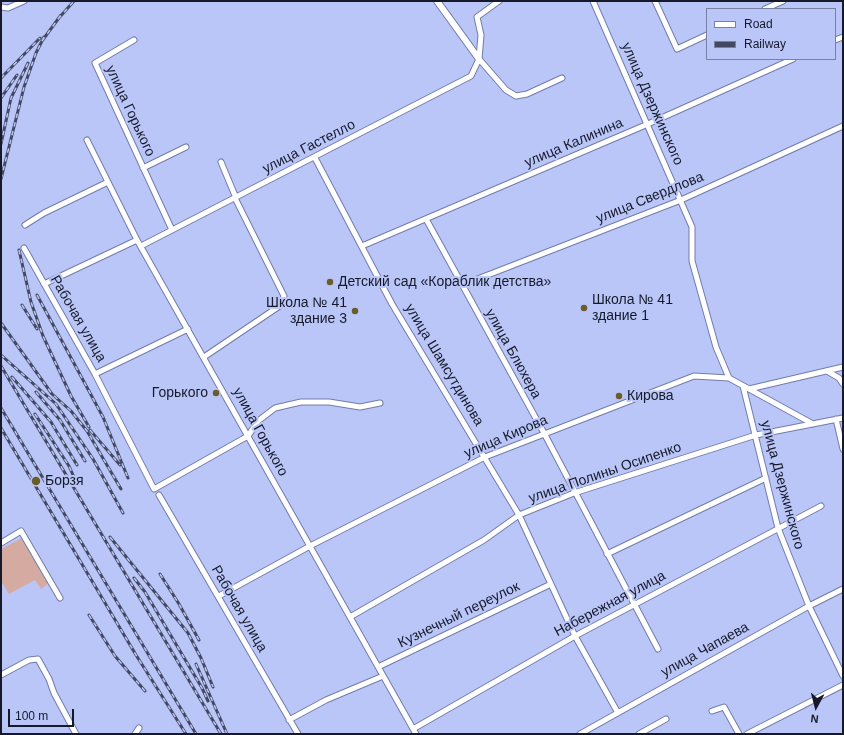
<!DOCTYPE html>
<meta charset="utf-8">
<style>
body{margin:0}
#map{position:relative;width:844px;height:735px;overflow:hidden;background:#bac6f7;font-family:Arial,sans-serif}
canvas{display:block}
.frame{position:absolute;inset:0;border:2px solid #15192a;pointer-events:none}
.legend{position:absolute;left:706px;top:8px;width:130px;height:52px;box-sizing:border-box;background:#bac6f7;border:1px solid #7881a5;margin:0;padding:5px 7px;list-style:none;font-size:12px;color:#15192a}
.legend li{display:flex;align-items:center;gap:8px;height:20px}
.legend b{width:20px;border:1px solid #7881a5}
.north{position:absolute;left:796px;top:687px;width:40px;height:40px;-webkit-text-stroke:3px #bac6f7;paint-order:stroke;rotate:187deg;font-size:11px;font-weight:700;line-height:16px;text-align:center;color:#15192a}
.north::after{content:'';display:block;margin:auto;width:14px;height:18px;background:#15192a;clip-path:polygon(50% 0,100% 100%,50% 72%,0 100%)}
.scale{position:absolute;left:8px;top:709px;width:66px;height:18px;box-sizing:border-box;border:2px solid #15192a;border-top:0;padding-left:5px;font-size:12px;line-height:14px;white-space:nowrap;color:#15192a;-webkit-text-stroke:3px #bac6f7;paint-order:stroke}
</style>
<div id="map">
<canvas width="844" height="735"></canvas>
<div class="frame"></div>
<ul class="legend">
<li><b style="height:5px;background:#fff"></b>Road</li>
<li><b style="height:5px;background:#434963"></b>Railway</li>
</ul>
<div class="north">N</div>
<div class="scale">100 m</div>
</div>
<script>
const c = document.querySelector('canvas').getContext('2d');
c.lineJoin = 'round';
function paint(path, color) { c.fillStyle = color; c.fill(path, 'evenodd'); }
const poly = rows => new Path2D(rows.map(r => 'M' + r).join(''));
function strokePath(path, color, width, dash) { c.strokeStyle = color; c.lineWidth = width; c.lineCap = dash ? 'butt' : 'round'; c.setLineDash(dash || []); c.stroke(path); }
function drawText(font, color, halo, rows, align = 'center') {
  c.font = font + ' Arial,sans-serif'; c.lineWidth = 4; c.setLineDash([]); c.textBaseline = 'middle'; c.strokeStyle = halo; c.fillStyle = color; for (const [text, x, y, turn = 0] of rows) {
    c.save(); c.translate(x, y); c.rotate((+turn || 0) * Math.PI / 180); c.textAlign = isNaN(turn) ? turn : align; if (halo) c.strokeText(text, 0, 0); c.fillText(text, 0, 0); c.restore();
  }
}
paint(poly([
 [22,538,49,583,41,589,35,580,9,594,1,581,1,549]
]), '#d5aba1');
const minor = poly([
 [593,1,692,227,692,261,716,347,729,378],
 [655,1,677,49,707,35],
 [1,7,8,8,24,1],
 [765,9,783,1],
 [134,40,95,63,172,230],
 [835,40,843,37],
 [479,59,506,90,516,96,527,94,562,78],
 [87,140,137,240,416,734],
 [315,158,392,304,519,515,575,636,618,713],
 [221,162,236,198],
 [143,168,186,147],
 [426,219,544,433,658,649],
 [25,225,44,213,108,182],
 [141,246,471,76,479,59,481,35,477,17,499,1],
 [362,246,648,124,793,59],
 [24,248,95,374,154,489,248,436,258,421,275,408,301,402,329,402,360,407,380,403],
 [44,284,137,240],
 [462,285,681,200,843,126],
 [204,357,281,305,284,296,235,198],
 [827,371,839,378,843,384],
 [95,374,188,329],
 [743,386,778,528,809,606,843,676],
 [749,389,843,367],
 [836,419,843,449],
 [159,495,298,734],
 [1,543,21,531,60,598],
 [607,554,766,478],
 [219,596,310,546,485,457,694,376,729,378,813,424],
 [350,617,484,540,519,515,574,493,756,435,843,418],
 [378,667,551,584],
 [1,675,29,660,38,659,49,679,54,693,76,734],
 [712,711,724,707,739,734],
 [289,720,326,700,383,676],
 [413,729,575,636,821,506],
 [135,734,139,728],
 [580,734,809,606,843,589],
 [639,734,666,719],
 [747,734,843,685]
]);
const tertiary = poly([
 [437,1,479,59]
]);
strokePath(minor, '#717ca9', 7);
strokePath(tertiary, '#717ca9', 8);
strokePath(minor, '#fff', 5);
strokePath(tertiary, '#fff', 6);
const rail = poly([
 [58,19,74,1],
 [42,41,61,15],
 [1,78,40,38],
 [1,98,17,75],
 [1,144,11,98,28,63],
 [1,179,24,87,36,53,44,37],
 [19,250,31,302,43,336,71,396,89,427],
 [37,295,103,417,128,478],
 [22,305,37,329],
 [1,323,52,394,71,411,87,431,121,489],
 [1,355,56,404,93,459,123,513],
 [1,366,221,734],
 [12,377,51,422,77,465],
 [36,392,60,420,85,461],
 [1,408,196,734],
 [35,414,69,466,77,484],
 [1,428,136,655,186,734],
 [90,430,120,465],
 [110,537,188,633,201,658,213,687],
 [160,574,179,604,199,640],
 [134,578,145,592,202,688,208,701],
 [89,615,115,656,145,691],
 [196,664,227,734]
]);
strokePath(rail, '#434963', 3);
strokePath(rail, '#bac6f7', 1.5, [4.5]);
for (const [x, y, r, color] of [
 [330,282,4,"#6b5d2a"],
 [584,308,4,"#6b5d2a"],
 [355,311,4,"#6b5d2a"],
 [216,393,4,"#6b5d2a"],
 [619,396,4,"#6b5d2a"],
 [36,481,5,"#6b5d2a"]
]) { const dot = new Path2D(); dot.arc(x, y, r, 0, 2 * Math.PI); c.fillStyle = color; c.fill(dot); strokePath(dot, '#bac6f7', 1.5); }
drawText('14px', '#15192a', '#bac6f7', [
 ["улица Дзержинского",652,104,66],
 ["улица Горького",130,111,65],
 ["улица Калинина",574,143,-23],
 ["улица Гастелло",309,147,-27],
 ["улица Свердлова",650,198,-22],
 ["Рабочая улица",78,319,60],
 ["улица Блюхера",513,354,61],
 ["улица Шамсутдинова",444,365,59],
 ["улица Горького",260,432,61],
 ["улица Кирова",506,437,-23],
 ["улица Полины Осипенко",605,473,-19],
 ["улица Дзержинского",782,485,75],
 ["Набережная улица",610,604,-28],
 ["Рабочая улица",239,609,60],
 ["Кузнечный переулок",459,615,-26],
 ["улица Чапаева",705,650,-29]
]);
drawText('14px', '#15192a', '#bac6f7', [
 ["Детский сад «Кораблик детства»",338,282],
 ["Школа № 41",592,300],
 ["здание 1",592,316],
 ["Школа № 41",347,303,"right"],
 ["здание 3",347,319,"right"],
 ["Горького",208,393,"right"],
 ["Кирова",627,396],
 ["Борзя",45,481]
], 'left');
</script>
